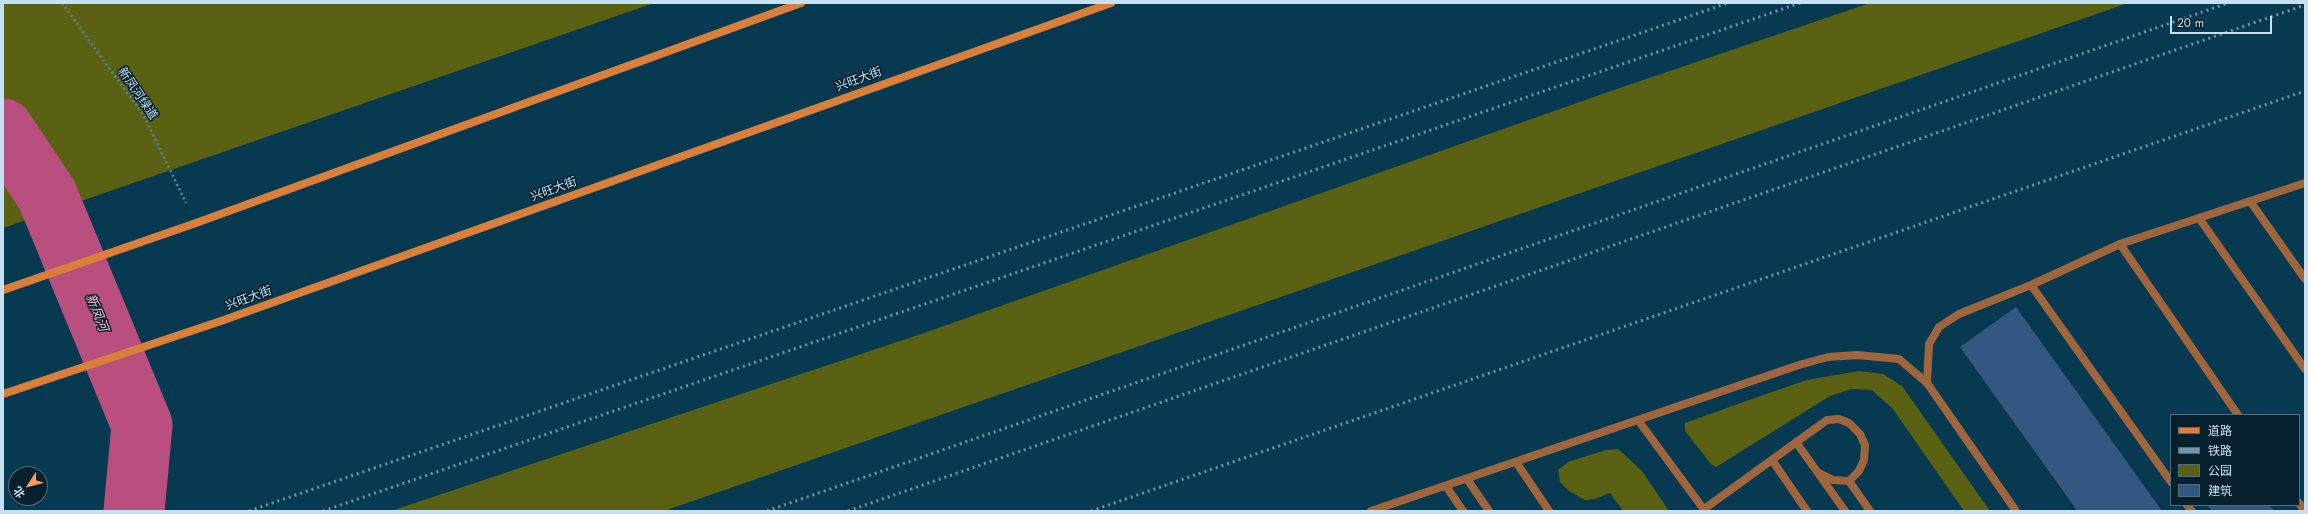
<!DOCTYPE html>
<meta charset="utf-8">
<style>
body{margin:0}
#map{position:relative;width:2308px;height:514px;overflow:hidden;background:#073a51;font-family:Jost,"Noto Sans SC",sans-serif}
canvas{display:block}
.frame{position:absolute;inset:0;border:4px solid #c3e1f3;pointer-events:none}
.legend{position:absolute;left:2170px;top:414px;width:130px;height:92px;box-sizing:border-box;background:#06202d;border:1px solid #526d7c;margin:0;padding:5px 7px;list-style:none;font-size:12px;color:#c3e1f3}
.legend li{display:flex;align-items:center;gap:8px;height:20px}
.legend b{width:20px;border:1px solid #526d7c}
.north{position:absolute;left:8px;top:466px;width:40px;height:40px;box-sizing:border-box;background:#06202d;border:1px solid #526d7c;border-radius:50%;rotate:234deg;font-size:11px;font-weight:700;line-height:16px;text-align:center;color:#c3e1f3}
.north::after{content:'';display:block;margin:auto;width:14px;height:18px;background:#fd9c56;clip-path:polygon(50% 0,100% 100%,50% 72%,0 100%)}
.scale{position:absolute;left:2170px;top:16px;width:102px;height:18px;box-sizing:border-box;border:2px solid #c3e1f3;border-top:0;padding-left:5px;font-size:12px;line-height:14px;white-space:nowrap;color:#c3e1f3;-webkit-text-stroke:3px #06202d;paint-order:stroke}
</style>
<div id="map">
<canvas width="2308" height="514"></canvas>
<div class="frame"></div>
<ul class="legend">
<li><b style="height:5px;background:#da7f3a"></b>道路</li>
<li><b style="height:5px;background:#6e95a9"></b>铁路</li>
<li><b style="height:11px;background:#5b6113"></b>公园</li>
<li><b style="height:11px;background:#345781"></b>建筑</li>
</ul>
<div class="north">北</div>
<div class="scale">20 m</div>
</div>
<script>
const c = document.querySelector('canvas').getContext('2d');
c.lineJoin = 'round';
function paint(path, color) { c.fillStyle = color; c.fill(path, 'evenodd'); }
const poly = rows => new Path2D(rows.map(r => 'M' + r).join(''));
function strokePath(path, color, width, dash) { c.strokeStyle = color; c.lineWidth = width; c.lineCap = dash ? 'butt' : 'round'; c.setLineDash(dash || []); c.stroke(path); }
function drawText(font, color, halo, rows, align = 'center') {
  c.font = font + ' Jost,"Noto Sans SC",sans-serif'; c.lineWidth = 3; c.setLineDash([]); c.textBaseline = 'middle'; c.strokeStyle = halo; c.fillStyle = color; for (const [text, x, y, turn = 0] of rows) {
    c.save(); c.translate(x, y); c.rotate((+turn || 0) * Math.PI / 180); c.textAlign = isNaN(turn) ? turn : align; if (halo) c.strokeText(text, 0, 0); c.fillText(text, 0, 0); c.restore();
  }
}
paint(poly([
 [3,3,654,3,3,228],
 [1870,3,2128,3,664,511,391,511,924,333,1611,91],
 [1859,371,1883,374,1902,386,1990,511,1964,511,1893,409,1872,390,1851,389,1830,396,1716,467,1711,464,1685,431,1685,423,1749,400,1807,380],
 [1618,449,1642,471,1669,511,1623,511,1610,493,1595,499,1585,500,1569,491,1560,482,1558,470,1568,462,1606,450]
]), '#5b6113');
paint(poly([
 [1961,347,2161,511,2076,511]
]), '#0007');
strokePath(poly([
 [3,129,47,195,142,425,134,511]
]), '#b84f7e', 61);
paint(poly([
 [2016,307,2162,511,2077,511,1960,347],
 [2207,505,2269,505,2274,511,2212,511]
]), '#345781');
strokePath(poly([
 [62,3,144,116,186,203]
]), '#5b859a', 2.5, [2, 3]);
strokePath(poly([
 [2199,218,2305,369],
 [2120,244,2238,415],
 [1638,420,1705,511],
 [1796,442,1845,511],
 [1772,460,1807,511],
 [1516,462,1549,511],
 [1467,479,1489,511],
 [1849,481,1870,511],
 [1446,486,1463,511],
 [2299,503,2305,511],
 [1704,509,1827,420,1839,419,1849,423,1860,434,1865,445,1864,460,1859,471,1849,481,1833,480,1819,473],
 [1371,511,1799,365,1828,357,1857,355,1899,359,1927,383,2016,511]
]), '#9f663e', 8);
strokePath(poly([
 [2250,201,2305,279],
 [2031,285,2171,482],
 [1927,383,1929,344,1939,327,1959,314,2031,285,2120,244,2305,183],
 [2187,505,2192,511]
]), '#9f663e', 8);
strokePath(poly([
 [3,290,196,223,801,3],
 [3,394,221,321,1111,3]
]), '#da7f3a', 8);
strokePath(poly([
 [249,511,1728,3],
 [323,511,1800,3],
 [767,511,2228,3],
 [848,511,2305,5],
 [1091,511,2305,91]
]), '#6e95a9', 3, [2, 4]);
drawText('12px', '#c3e1f3', '#06202d', [
 ["兴旺大街",859,80,-20],
 ["新凤河绿道",137,94,56],
 ["兴旺大街",554,190,-20],
 ["兴旺大街",249,299,-20]
]);
drawText('italic 13px', '#f9c0d6', '#06202d', [
 ["新凤河",96,313,68]
]);
</script>
